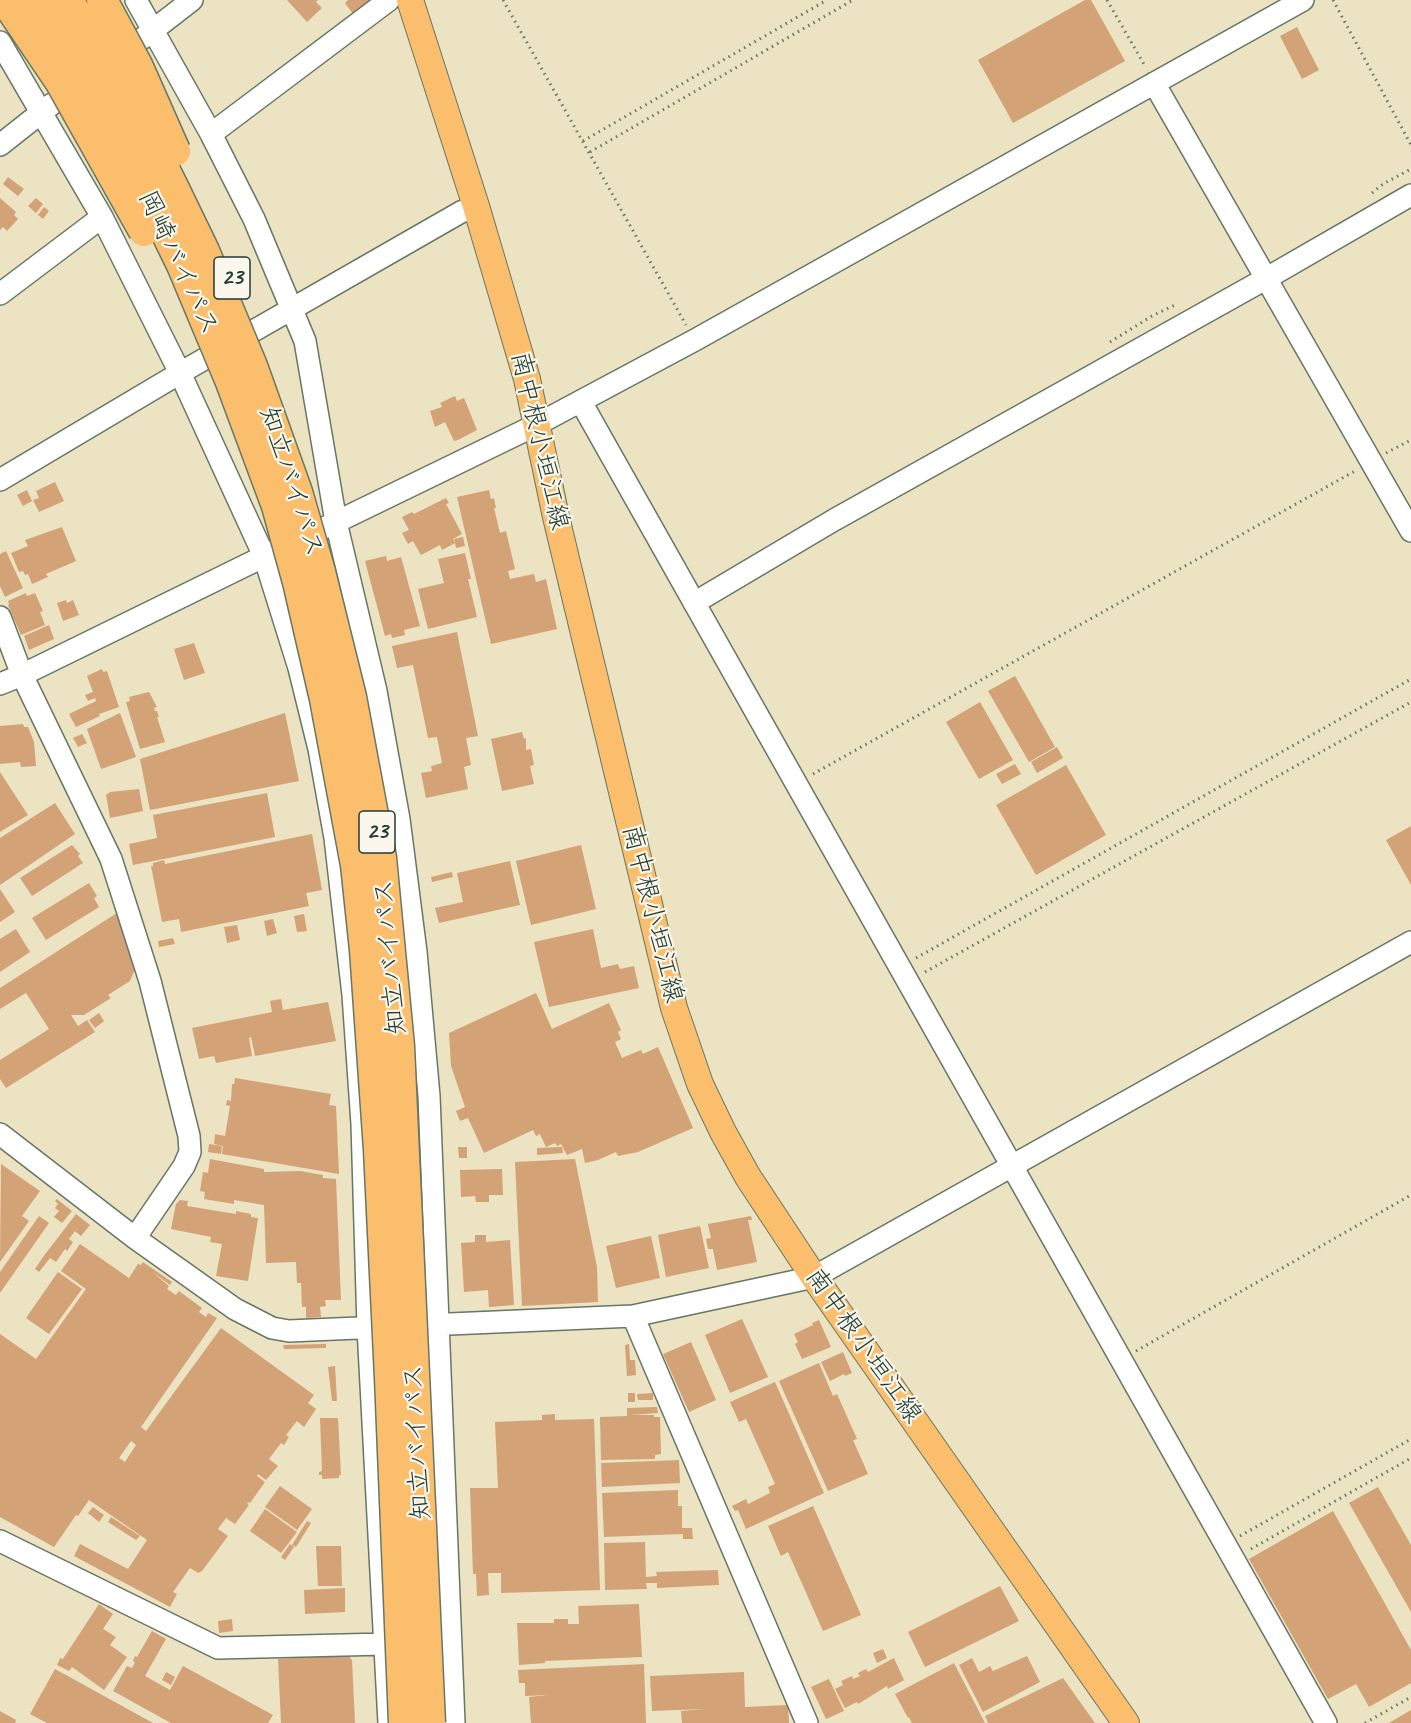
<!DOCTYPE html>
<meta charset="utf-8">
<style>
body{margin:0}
canvas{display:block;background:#ebe3c1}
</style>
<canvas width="1411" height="1723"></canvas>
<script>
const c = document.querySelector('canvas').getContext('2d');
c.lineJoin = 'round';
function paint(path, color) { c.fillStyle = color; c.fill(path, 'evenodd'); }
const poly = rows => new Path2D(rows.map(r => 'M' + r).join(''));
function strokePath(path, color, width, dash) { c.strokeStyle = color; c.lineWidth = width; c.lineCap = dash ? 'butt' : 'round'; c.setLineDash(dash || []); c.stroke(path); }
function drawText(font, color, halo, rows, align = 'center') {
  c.font = font + ' Caveat,"Klee One",sans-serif'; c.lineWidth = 4.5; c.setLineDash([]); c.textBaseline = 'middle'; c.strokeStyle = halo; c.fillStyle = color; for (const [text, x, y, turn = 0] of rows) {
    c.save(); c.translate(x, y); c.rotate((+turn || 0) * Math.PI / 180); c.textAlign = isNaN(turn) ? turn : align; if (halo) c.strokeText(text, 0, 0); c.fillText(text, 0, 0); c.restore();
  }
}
paint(poly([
 [287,0,318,0,316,2,322,8,307,22],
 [348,0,372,0,353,14,345,3],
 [1085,0,1091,0,1125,61,1013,123,978,60],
 [1297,27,1319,70,1302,79,1280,36],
 [8,177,24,189,18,196,3,184],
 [0,198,16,212,14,215,18,219,7,231,3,227,0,230],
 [36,198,43,204,36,213,28,206],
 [44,207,49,211,43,219,38,215],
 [455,396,457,401,464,398,477,430,458,440,454,441,445,422,435,427,430,411,442,407,440,403],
 [55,482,64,501,39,512,33,500,39,498,36,491],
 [27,490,32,501,23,506,17,495],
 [489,490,491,499,494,498,496,508,494,508,500,533,506,531,515,569,508,571,510,579,534,574,536,582,546,579,557,629,491,644,457,497],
 [446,498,449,503,446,504,462,534,453,539,455,543,442,550,440,545,421,555,413,541,408,544,402,533,409,530,402,517,412,512,414,514],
 [62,527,76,561,46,574,48,577,32,584,28,574,25,575,23,571,19,572,11,553,28,546,25,540],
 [463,537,465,546,456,548,454,539],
 [6,551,23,588,5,597,0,586,0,554],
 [465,553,471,579,468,579,477,617,428,629,418,589,444,583,438,559],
 [386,556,387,561,401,557,420,626,404,630,405,635,392,638,391,634,385,636,365,561],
 [26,593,27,596,35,593,43,611,40,612,45,625,21,635,8,605,9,604,8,601],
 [66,600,67,603,73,600,79,615,63,621,57,603],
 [49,625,54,639,29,650,24,636],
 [457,632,478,736,466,738,471,765,464,767,468,789,426,798,421,773,432,771,431,766,442,763,437,737,428,738,413,665,397,668,392,646],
 [194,643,205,673,184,680,174,649],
 [102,669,103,672,107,671,119,707,99,714,100,716,76,727,69,714,96,701,95,698,88,701,85,695,93,692,87,676],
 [1015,676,1055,747,1029,762,988,691],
 [149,692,157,707,154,708,155,711,157,711,159,717,157,717,165,742,140,749,126,702,130,701,129,697],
 [980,702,1013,760,979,779,946,722],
 [120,713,136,757,101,769,87,729],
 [285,713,299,781,150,810,140,759],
 [23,724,24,727,28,727,34,742,36,766,21,767,20,762,0,764,0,726],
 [522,732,524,739,526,738,526,750,531,749,534,765,530,766,534,784,502,791,491,739],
 [82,734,87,743,78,747,73,738],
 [1057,747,1063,758,1037,773,1031,762],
 [1015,764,1021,774,1002,784,996,774],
 [1066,765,1106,835,1036,875,996,805],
 [0,772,28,815,0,832],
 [139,789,143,811,110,818,106,795,110,792],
 [267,793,275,837,133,865,129,844,157,838,153,815],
 [55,803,75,834,0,885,0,838],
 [1411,826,1411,885,1386,840],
 [312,834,322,890,306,893,309,906,181,932,179,919,162,922,151,866,153,866,153,863,164,860,165,864],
 [72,845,80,854,78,856,83,863,32,896,20,878],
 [581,845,596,909,531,925,516,861],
 [510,861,520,905,439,923,435,908,463,902,457,873],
 [452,872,453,877,432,882,431,877],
 [89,883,97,896,94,898,99,907,46,940,32,918],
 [0,889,15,912,0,922],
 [120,911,135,969,130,981,108,995,111,998,84,1015,71,1015,78,1026,87,1020,95,1032,6,1088,0,1079,0,1060,49,1029,26,993,0,1009,0,988],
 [304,914,307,931,297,932,294,916],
 [273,919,277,933,267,936,264,921],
 [237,925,240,940,227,943,224,927],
 [16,929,30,952,0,972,0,939],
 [593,929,601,968,618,964,620,969,634,966,639,988,549,1007,534,942],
 [173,938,175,944,159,947,158,941],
 [536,993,552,1029,609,1003,621,1030,618,1032,621,1039,615,1042,622,1058,641,1050,643,1054,658,1047,693,1128,638,1152,618,1156,616,1152,598,1160,585,1163,582,1149,567,1155,561,1144,557,1146,555,1143,546,1147,540,1134,536,1136,533,1130,484,1153,468,1118,460,1121,456,1111,465,1107,451,1066,449,1033],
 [281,999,283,1010,328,1002,336,1041,255,1056,251,1037,249,1038,252,1056,216,1063,214,1056,199,1059,192,1028,272,1012,270,1001],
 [99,1013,104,1021,95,1028,89,1020],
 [235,1078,331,1094,329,1105,336,1106,339,1174,222,1154,223,1146,214,1144,215,1134,225,1136,230,1106,226,1105,227,1100,231,1101,232,1084,234,1084],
 [209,1144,222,1146,221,1154,208,1152],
 [458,1147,467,1147,467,1158,459,1158],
 [562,1147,563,1153,537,1155,537,1148],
 [210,1159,264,1169,264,1172,300,1171,323,1175,323,1178,336,1179,341,1300,325,1300,326,1306,320,1307,321,1317,306,1318,306,1307,302,1307,301,1283,297,1283,296,1262,266,1263,264,1205,234,1200,234,1204,204,1199,205,1192,200,1191,203,1172,208,1173],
 [575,1159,597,1267,598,1302,522,1306,515,1162],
 [1,1164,40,1191,22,1216,29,1221,0,1262],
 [502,1169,503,1195,489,1195,489,1202,476,1202,475,1196,461,1197,460,1170],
 [57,1199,72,1211,62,1223,54,1217,59,1211,55,1208,58,1204,55,1201],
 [180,1200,188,1201,187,1206,236,1214,236,1211,251,1214,251,1217,258,1218,248,1281,216,1276,222,1244,210,1242,211,1237,171,1229,176,1204],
 [76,1214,90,1225,81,1236,75,1231,69,1239,73,1242,67,1251,65,1249,56,1262,50,1258,39,1272,35,1269,43,1257],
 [39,1216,49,1223,0,1293,0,1272],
 [751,1216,752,1220,748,1220,757,1262,717,1270,713,1249,708,1249,706,1239,711,1238,708,1224],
 [700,1226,709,1268,666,1277,658,1235],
 [475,1235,486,1235,486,1242,510,1240,514,1305,489,1307,488,1290,464,1292,461,1243,475,1242],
 [651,1236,660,1278,616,1288,606,1246],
 [80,1244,129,1278,138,1264,141,1265,143,1262,172,1282,170,1285,151,1271,169,1286,167,1289,176,1295,179,1291,202,1308,199,1312,206,1317,208,1313,217,1318,141,1427,146,1431,221,1328,314,1395,308,1403,316,1409,304,1427,297,1421,286,1435,289,1437,284,1445,281,1443,269,1459,278,1466,266,1480,258,1474,257,1476,265,1482,250,1503,248,1502,247,1504,249,1505,235,1524,226,1518,218,1529,228,1536,202,1571,198,1573,190,1568,173,1592,177,1594,170,1607,74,1556,80,1544,128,1569,147,1540,89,1500,78,1516,76,1515,54,1547,0,1517,0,1334,36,1359,86,1289,61,1271],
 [131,1441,136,1445,125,1462,119,1458],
 [58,1272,82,1289,49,1334,26,1318],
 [742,1319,768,1377,730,1393,705,1335],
 [819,1320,831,1347,802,1359,795,1344,798,1342,794,1334,813,1325,812,1323],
 [691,1342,716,1400,689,1412,663,1354],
 [326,1344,326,1348,284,1349,283,1345],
 [629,1344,630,1360,635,1360,636,1375,627,1376,625,1345],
 [843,1352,852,1373,845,1376,844,1374,830,1381,821,1362],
 [819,1363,833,1396,837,1394,857,1439,853,1440,868,1474,828,1491,779,1381],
 [335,1366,337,1401,332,1401,328,1367],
 [775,1382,824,1493,746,1529,738,1510,735,1511,732,1506,746,1499,748,1504,770,1493,768,1487,775,1484,746,1419,739,1422,730,1402],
 [628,1393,635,1393,635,1402,628,1402],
 [653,1393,653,1400,638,1400,637,1394],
 [657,1407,658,1413,631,1415,654,1415,654,1417,660,1417,661,1454,655,1455,655,1459,601,1460,600,1417,627,1416,627,1408],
 [555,1414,555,1420,594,1419,600,1590,501,1593,501,1573,488,1573,489,1595,477,1596,476,1574,473,1574,470,1488,498,1488,495,1422,542,1420,542,1415],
 [320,1418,338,1418,341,1475,339,1475,339,1478,322,1479,322,1475,319,1475,319,1472,322,1471],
 [679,1460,680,1483,602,1487,601,1463],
 [280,1486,312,1509,297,1530,265,1507],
 [1378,1487,1411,1545,1411,1612,1349,1503],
 [678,1490,678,1506,682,1506,682,1528,692,1528,693,1539,683,1539,683,1534,604,1537,602,1493],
 [813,1506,861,1615,823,1631,788,1552,781,1556,768,1526],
 [93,1507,104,1515,99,1522,88,1513],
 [265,1509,297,1532,281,1553,250,1531],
 [1333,1511,1411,1650,1411,1683,1369,1707,1356,1684,1328,1699,1249,1559],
 [111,1517,140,1536,136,1540,108,1522],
 [307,1521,311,1523,296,1547,292,1545],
 [645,1542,646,1577,657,1576,656,1572,718,1570,719,1585,657,1588,657,1583,646,1583,647,1589,605,1590,604,1543],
 [290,1544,294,1547,285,1560,281,1557],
 [316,1546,341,1546,342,1586,318,1586],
 [1000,1586,1019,1621,925,1667,908,1632],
 [345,1588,345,1612,305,1614,304,1590],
 [99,1604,113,1614,103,1629,116,1637,110,1645,127,1657,104,1690,72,1667,69,1671,57,1665,60,1658,63,1659],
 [639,1604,642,1657,545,1661,545,1663,519,1665,517,1623,554,1623,554,1619,568,1619,568,1624,579,1624,578,1606],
 [232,1619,233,1631,219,1633,218,1621],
 [152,1631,166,1639,145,1676,170,1690,183,1666,273,1715,268,1723,171,1723,113,1691,127,1666,132,1668,135,1662,133,1661,135,1656,137,1657],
 [883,1649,887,1658,877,1663,873,1653],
 [348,1655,352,1660,355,1723,281,1723,278,1659],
 [1027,1656,1040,1682,983,1712,959,1665,972,1658,979,1672,990,1666,993,1671],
 [894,1658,904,1680,888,1689,887,1686,858,1704,857,1702,845,1708,835,1689,843,1685,841,1681,852,1676,853,1679,860,1676,858,1673,866,1669,868,1672],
 [954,1663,985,1723,912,1723,909,1717,908,1718,895,1694],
 [644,1664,646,1723,531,1723,529,1697,548,1695,525,1696,525,1683,519,1683,518,1670],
 [55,1669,153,1723,47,1723,30,1714],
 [166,1672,175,1677,171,1685,162,1680],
 [744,1672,745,1707,788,1705,789,1723,682,1723,681,1711,704,1709,652,1711,650,1676],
 [1063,1678,1095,1723,988,1723,985,1716],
 [829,1679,844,1711,826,1719,811,1687],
 [1411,1710,1411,1723,1389,1723],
 [0,1711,16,1720,15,1723,0,1723]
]), '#d3a277');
const minor = poly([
 [136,0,211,134,254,219,305,341,336,522,376,691,399,819,416,952,429,1096,454,1723],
 [143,38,192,0],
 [0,42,102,217,180,373,264,556,299,668,319,749,335,838,353,995,362,1124,368,1328,389,1723],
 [1154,83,1411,531],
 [211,134,389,0],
 [0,145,52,104],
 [0,294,102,217],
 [581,402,1326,1723],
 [0,480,180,373,461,212,476,206],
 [324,528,536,425,695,340,1303,0],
 [694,603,834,520,1267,278,1411,195],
 [0,617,22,675,111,859,150,981,189,1136,190,1152,184,1166,135,1238],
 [0,684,22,675,277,550],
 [0,1134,135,1238,235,1309,272,1328,289,1331,381,1327],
 [633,1316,807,1723],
 [427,1325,633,1316,814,1277,1411,942],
 [0,1541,218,1648,385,1644]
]);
const major = poly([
 [410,0,476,206,527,379,556,517,674,1008,700,1084,723,1132,748,1177,814,1277,1126,1723]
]);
strokePath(minor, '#667765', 24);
strokePath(major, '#667765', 28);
strokePath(poly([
 [503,0,686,325],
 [1107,0,1145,66],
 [1333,0,1411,145],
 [583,141,827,0],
 [590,152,853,0],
 [1372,193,1383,184,1411,169],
 [1110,342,1152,316,1177,304],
 [1386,453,1411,440],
 [813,774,1355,471],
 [916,958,1411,679],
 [925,972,1411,702],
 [1136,1351,1411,1195],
 [1240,1536,1411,1439],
 [1251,1549,1411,1458],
 [1365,1723,1411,1697]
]), '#667765', 3, [1.5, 4.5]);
strokePath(minor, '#fff', 21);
strokePath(major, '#fabe6d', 26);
const highwayBridge = poly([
 [5,0,60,81,144,231],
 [36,0,111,125,135,169,182,265,231,382,277,506,298,582,325,699,356,865,365,950,379,1150,390,1378,404,1723],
 [68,0,146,133,174,189,204,251,252,366,297,492,320,572,351,697,381,858,399,1046,430,1723],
 [102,0,137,65,175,151]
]);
strokePath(highwayBridge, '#667765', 33, []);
strokePath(highwayBridge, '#fabe6d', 30);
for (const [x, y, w] of [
 [232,278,36],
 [377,832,36]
]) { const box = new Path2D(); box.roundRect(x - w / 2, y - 21, w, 42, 4.5); c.fillStyle = '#fbf7ec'; c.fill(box); strokePath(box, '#1f3d34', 1.5); }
drawText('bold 24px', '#1f3d34', null, [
 ["23",232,278],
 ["23",377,832]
]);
drawText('26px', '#1f3d34', '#fbf7ec', [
 ["岡崎バイパス",178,263,65],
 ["南中根小垣江線",539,441,77],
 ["知立バイパス",291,482,72],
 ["南中根小垣江線",652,914,76],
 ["知立バイパス",391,957,-95],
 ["南中根小垣江線",863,1346,55],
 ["知立バイパス",418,1442,-93]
]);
</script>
